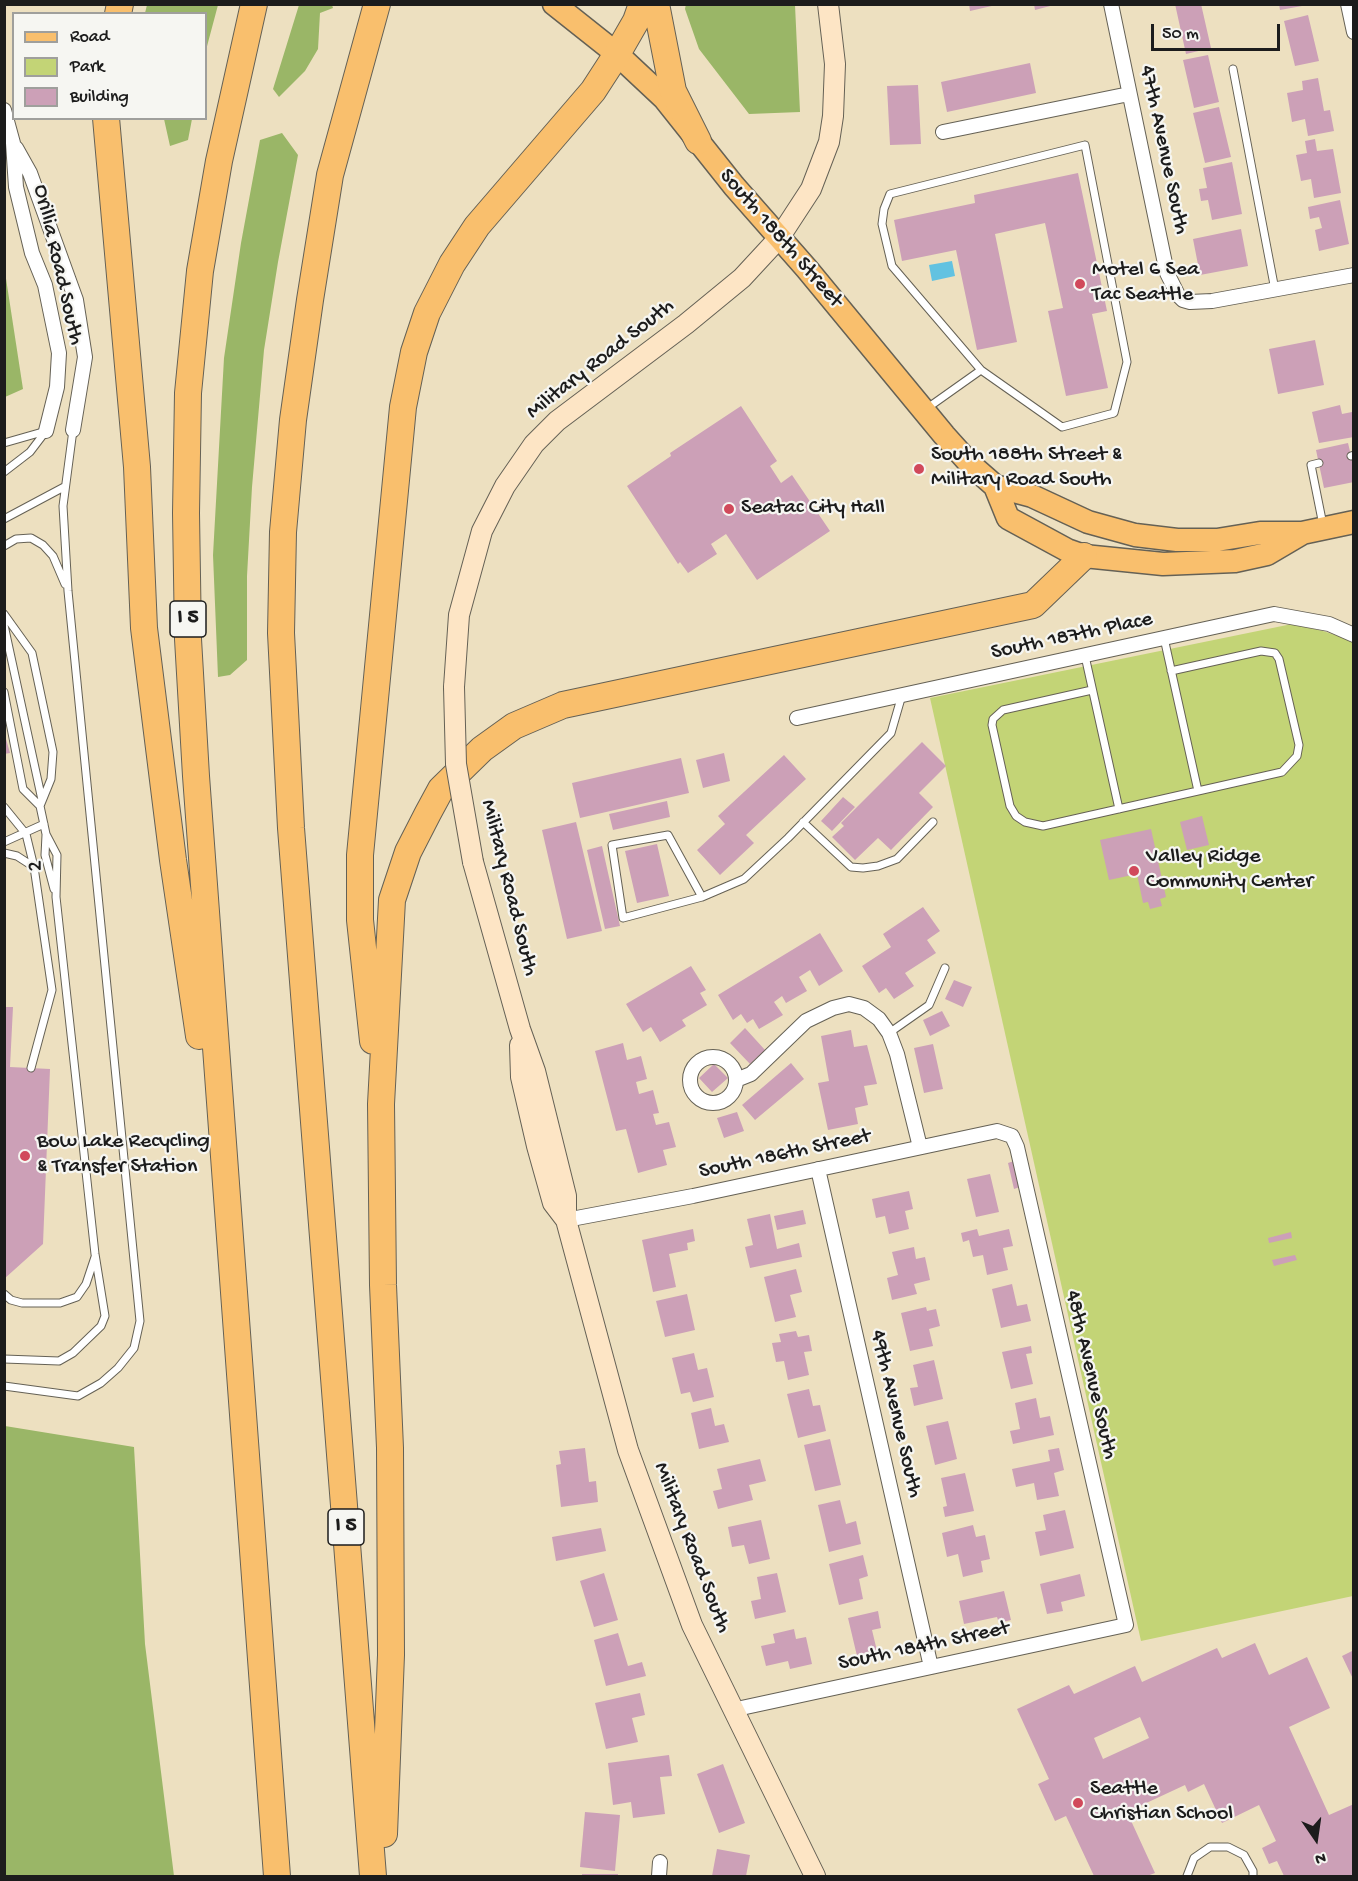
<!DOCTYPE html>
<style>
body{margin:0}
#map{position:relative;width:1358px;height:1881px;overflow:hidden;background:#ede0c0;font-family:"Gochi Hand",sans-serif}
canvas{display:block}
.frame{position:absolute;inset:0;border:6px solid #1c1c1c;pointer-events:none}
.legend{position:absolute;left:12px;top:12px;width:195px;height:108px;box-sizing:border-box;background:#f6f6f2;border:2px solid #9f9f9c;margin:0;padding:8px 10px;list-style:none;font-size:18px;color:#1c1c1c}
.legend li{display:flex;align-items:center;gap:12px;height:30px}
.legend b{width:30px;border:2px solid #9f9f9c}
.north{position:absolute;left:1286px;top:1809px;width:60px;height:60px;-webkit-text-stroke:4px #f6f6f2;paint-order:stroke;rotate:167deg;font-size:16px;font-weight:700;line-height:24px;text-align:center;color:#1c1c1c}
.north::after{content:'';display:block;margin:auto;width:21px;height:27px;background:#1c1c1c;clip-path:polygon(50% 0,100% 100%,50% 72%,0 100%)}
.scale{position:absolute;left:1151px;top:24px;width:129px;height:27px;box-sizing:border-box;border:3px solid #1c1c1c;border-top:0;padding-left:8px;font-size:18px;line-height:21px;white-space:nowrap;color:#1c1c1c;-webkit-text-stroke:4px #f6f6f2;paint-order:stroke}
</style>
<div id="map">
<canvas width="1358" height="1881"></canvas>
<div class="frame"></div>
<ul class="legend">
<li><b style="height:8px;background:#f9bf6d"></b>Road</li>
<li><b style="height:16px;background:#c3d476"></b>Park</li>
<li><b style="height:16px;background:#cca0b7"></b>Building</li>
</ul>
<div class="north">N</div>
<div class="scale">50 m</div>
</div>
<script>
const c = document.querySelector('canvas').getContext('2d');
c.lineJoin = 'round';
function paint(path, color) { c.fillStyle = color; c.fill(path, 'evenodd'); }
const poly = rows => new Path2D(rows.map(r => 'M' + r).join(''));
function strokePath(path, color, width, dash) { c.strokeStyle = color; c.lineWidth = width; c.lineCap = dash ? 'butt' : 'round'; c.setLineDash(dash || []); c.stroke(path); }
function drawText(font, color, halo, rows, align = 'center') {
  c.font = font + ' "Gochi Hand",sans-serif'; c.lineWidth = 4.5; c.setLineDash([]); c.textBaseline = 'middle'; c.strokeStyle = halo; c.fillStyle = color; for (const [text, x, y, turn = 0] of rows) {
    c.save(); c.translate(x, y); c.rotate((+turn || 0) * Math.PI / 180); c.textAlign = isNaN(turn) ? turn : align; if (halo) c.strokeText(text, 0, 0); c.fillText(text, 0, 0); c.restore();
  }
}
paint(poly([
 [1292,624,1323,631,1353,641,1353,1596,1141,1641,930,698]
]), '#c3d476');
paint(poly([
 [686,4,795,5,800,112,749,114,699,49,685,9],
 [147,5,218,5,206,50,206,14,145,13],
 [299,5,332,5,333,8,320,13,318,49,305,71,279,97,273,89],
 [164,119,192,119,188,140,170,146],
 [282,133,298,155,278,262,264,350,252,487,247,576,247,660,230,675,218,677,213,555,224,358,241,243,260,140],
 [5,272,23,389,5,397,4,397],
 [5,1426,134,1447,145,1644,174,1876,5,1876]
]), '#9ab667');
paint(poly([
 [952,261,955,276,932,281,929,265]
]), '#62c2e1');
paint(poly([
 [969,4,996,4,996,5,970,11],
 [1034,4,1053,4,1054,5,1035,10],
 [1175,4,1201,4,1211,48,1186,54],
 [1279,4,1302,4,1302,6,1280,10],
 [1308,15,1319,61,1295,66,1284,21],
 [1208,55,1219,102,1194,108,1183,60],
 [1030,63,1036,93,947,112,941,82],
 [1318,78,1324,111,1330,110,1334,131,1308,136,1305,119,1292,122,1287,93,1303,90,1302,81],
 [918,85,921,144,890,145,887,86],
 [1219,107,1231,157,1205,163,1193,113],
 [1315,139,1317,151,1333,149,1341,193,1314,198,1311,179,1301,181,1296,155,1307,153,1305,141],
 [1232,162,1242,214,1212,220,1208,200,1201,201,1199,189,1207,188,1203,168],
 [1078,173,1107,311,1092,314,1108,388,1066,396,1048,311,1063,308,1045,223,995,234,1017,342,977,350,956,250,902,261,894,220,975,203,974,195],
 [1340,200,1349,244,1319,251,1315,230,1322,228,1319,217,1310,219,1308,207],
 [1241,229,1248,266,1200,275,1193,239],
 [1315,340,1324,385,1278,394,1269,349],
 [1340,405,1342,414,1352,412,1354,437,1319,443,1312,412],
 [741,406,777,461,770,466,781,483,792,475,830,531,757,580,726,534,711,544,717,554,688,573,680,562,678,564,627,486,671,456,670,453],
 [1348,443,1354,468,1354,482,1324,488,1316,450],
 [4,732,10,753,4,754],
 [922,742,946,766,919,793,933,807,891,850,878,838,855,860,832,837,844,826,841,823],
 [724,753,730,781,703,788,696,760],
 [784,755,806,779,746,835,754,843,720,875,697,850,725,824,718,816],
 [681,758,689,793,580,818,572,783],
 [843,797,855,807,832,831,821,821],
 [667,801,670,817,613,830,609,814],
 [1202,816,1209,845,1187,850,1180,822],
 [576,822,602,931,567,939,542,830],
 [1151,829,1166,897,1160,899,1162,906,1150,909,1148,902,1143,903,1137,874,1109,880,1100,840],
 [657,844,669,896,637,903,625,851],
 [602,846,620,926,605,929,587,850],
 [923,907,940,931,927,940,936,953,905,973,914,986,894,999,886,988,879,993,862,966,891,947,883,934],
 [820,933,843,971,819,986,810,970,799,977,807,991,786,1003,782,996,774,1002,783,1015,759,1029,753,1019,747,1023,741,1014,733,1020,718,995],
 [691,966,706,990,700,993,707,1005,682,1020,686,1026,660,1042,651,1027,643,1032,626,1004],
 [954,980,972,987,963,1007,945,999],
 [4,1007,13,1007,10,1067,50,1069,43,1244,4,1279],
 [942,1011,950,1026,930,1036,923,1020],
 [745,1028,765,1050,750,1064,730,1043],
 [851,1030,854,1047,867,1045,877,1084,864,1086,868,1105,855,1108,858,1124,828,1130,818,1083,829,1081,821,1036],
 [623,1043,627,1060,641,1056,647,1079,636,1082,639,1094,653,1090,659,1113,653,1114,656,1125,669,1122,676,1147,663,1150,667,1165,638,1173,626,1129,616,1131,595,1051],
 [933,1044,943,1089,924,1093,914,1048],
 [791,1063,804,1079,755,1120,742,1105],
 [714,1064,728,1078,712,1092,699,1078],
 [737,1112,744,1131,724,1138,717,1118],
 [1014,1161,1020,1187,1014,1189,1008,1163],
 [990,1174,999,1212,976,1217,967,1179],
 [909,1191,913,1209,905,1211,909,1229,889,1234,885,1216,876,1218,872,1199],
 [803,1210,806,1224,777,1230,774,1216],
 [770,1214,777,1249,799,1243,802,1257,750,1268,745,1247,753,1245,747,1219],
 [693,1229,695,1241,687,1243,688,1250,669,1254,676,1287,653,1292,642,1240],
 [977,1229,979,1236,1009,1229,1013,1246,1003,1248,1008,1270,987,1275,983,1255,973,1257,969,1240,963,1242,961,1233],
 [1291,1232,1292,1238,1269,1243,1268,1238],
 [914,1247,916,1259,925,1257,930,1280,914,1284,917,1294,892,1300,887,1278,898,1275,892,1252],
 [1295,1255,1297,1260,1274,1266,1272,1260],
 [796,1269,802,1292,790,1295,796,1317,775,1322,764,1277],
 [1012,1284,1017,1306,1027,1304,1031,1321,1001,1328,992,1289],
 [687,1294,695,1330,665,1337,656,1301],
 [926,1307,927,1311,936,1309,940,1326,929,1329,933,1346,910,1351,901,1313],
 [796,1331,798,1337,809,1335,812,1351,804,1352,809,1375,788,1380,784,1361,776,1362,772,1343,781,1342,779,1334],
 [1031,1346,1032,1353,1026,1354,1033,1384,1011,1389,1002,1352],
 [694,1353,698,1370,707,1368,714,1397,693,1402,690,1392,681,1394,672,1358],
 [934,1360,943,1399,914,1406,910,1388,918,1387,913,1365],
 [809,1389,813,1406,820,1405,826,1431,798,1438,787,1394],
 [1036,1398,1040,1418,1050,1416,1054,1435,1013,1444,1010,1431,1020,1429,1015,1403],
 [711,1408,715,1426,724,1424,729,1442,699,1449,691,1413],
 [948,1421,957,1459,935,1465,926,1426],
 [830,1439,841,1485,815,1491,804,1445],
 [585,1448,589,1482,596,1481,598,1502,561,1507,556,1465,561,1464,559,1451],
 [1059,1448,1064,1470,1054,1473,1059,1496,1037,1500,1034,1483,1016,1487,1012,1469,1050,1461,1048,1450],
 [760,1459,766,1481,749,1485,753,1500,718,1509,713,1491,722,1489,717,1469],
 [965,1473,974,1511,945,1517,943,1507,947,1506,941,1478],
 [840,1500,846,1524,856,1521,861,1544,829,1552,818,1505],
 [1065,1510,1074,1548,1040,1556,1035,1532,1046,1530,1043,1515],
 [761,1520,770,1559,749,1564,744,1545,732,1547,728,1527],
 [973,1525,976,1537,985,1535,990,1559,981,1561,983,1572,963,1577,958,1554,947,1557,942,1533],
 [601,1528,606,1551,556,1561,552,1537],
 [863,1555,868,1576,859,1579,863,1599,839,1605,829,1564],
 [604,1573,618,1620,594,1627,580,1581],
 [777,1573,786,1612,755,1619,751,1601,761,1599,757,1577],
 [1080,1574,1085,1596,1061,1602,1063,1611,1047,1614,1040,1584],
 [1004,1591,1011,1620,999,1623,997,1617,964,1624,959,1601],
 [878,1611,881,1628,872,1630,877,1651,857,1656,848,1618],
 [794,1629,796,1639,806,1637,812,1664,790,1669,788,1661,766,1666,761,1646,775,1643,773,1634],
 [618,1633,628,1666,642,1662,646,1676,606,1686,594,1640],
 [1255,1643,1269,1675,1307,1657,1330,1708,1289,1727,1329,1815,1354,1804,1354,1876,1284,1876,1277,1861,1269,1864,1262,1848,1276,1841,1259,1805,1222,1823,1204,1784,1188,1792,1185,1785,1127,1812,1155,1873,1147,1876,1094,1876,1066,1816,1055,1821,1038,1784,1049,1779,1017,1709,1069,1685,1074,1694,1135,1666,1142,1682,1217,1648,1222,1658],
 [1140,1717,1149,1738,1103,1759,1094,1738],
 [1354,1650,1354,1681,1342,1656],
 [640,1693,645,1715,632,1718,638,1742,606,1749,595,1703],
 [669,1755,672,1776,660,1777,665,1814,633,1818,631,1802,613,1805,608,1763],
 [723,1764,745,1823,719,1833,697,1774],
 [585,1812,620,1815,615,1871,580,1867],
 [717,1849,750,1855,746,1876,712,1876],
 [582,1874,618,1874,618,1876,582,1876]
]), '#cca0b7');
const service = poly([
 [1233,69,1275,290],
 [926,409,981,370,1062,427,1114,413,1127,362,1085,145,890,194,884,209,882,224,892,266,981,370],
 [4,443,46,431],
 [1351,456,1354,455],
 [1319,463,1311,465,1323,525],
 [4,472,30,452,46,431],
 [4,519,64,487],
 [4,546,16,539,31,538,43,545,53,556,65,584],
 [4,614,32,653,53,752,51,779,40,806,46,834,57,855,56,897,95,1254,105,1316,101,1326,73,1353,59,1361,4,1359],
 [4,625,42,800],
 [1085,656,1119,809],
 [1171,671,1261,651,1275,653,1279,659,1299,745,1297,756,1282,772,1198,791],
 [1092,690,1003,710,993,719,992,725,1010,806,1016,816,1025,822,1043,826,1198,791,1164,638],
 [4,692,23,789,40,806],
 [4,807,26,834,34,867,52,990,31,1068],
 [803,822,851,867,863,868,878,866,897,859,933,822],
 [46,835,45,855,54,889],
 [4,842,44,824],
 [4,853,17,856,34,867],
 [702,897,668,835,612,845,623,918,702,897,744,879,788,838,891,733,902,695],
 [889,1033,929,1005,945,968],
 [4,1294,11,1300,22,1303,60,1303,77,1297,86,1284,95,1257],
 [4,1386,78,1396,101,1383,118,1368,134,1348,140,1321,68,591,63,506,73,430],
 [1187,1876,1194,1858,1210,1847,1228,1847,1244,1855,1253,1871,1253,1876]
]);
const minor = poly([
 [1111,4,1167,273,1178,295,1183,300,1190,302,1212,301,1354,275],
 [1348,4,1354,32],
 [4,110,13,143,16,187,32,253,45,285,59,353,57,387,46,431],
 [943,132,1129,94],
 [16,148,30,173,76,300,85,357,73,430],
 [797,718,1274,614,1329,624,1354,635],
 '690 1080a23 23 0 1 1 46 0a23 23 0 1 1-46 0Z',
 [736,1080,751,1074,806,1021,833,1008,849,1004,864,1008,879,1019,889,1033,897,1054,920,1147],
 [818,1169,931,1667],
 [566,1220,693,1196,997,1131,1012,1136,1017,1147,1126,1625,732,1710],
 [659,1876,660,1862]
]);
const secondary = poly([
 [454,687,459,615,482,531,505,486,534,444,557,421,686,324,742,278,779,238,811,189,829,142,833,116,835,64,828,4],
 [473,862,520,1029,535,1071,566,1196,566,1220,628,1450,692,1625,815,1876],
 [520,1045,521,1077,537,1146,553,1203,566,1220]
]);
const primary = poly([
 [554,4,617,54,664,98,734,186,807,269,944,435,971,465,995,486,1032,496,1088,522,1135,535,1177,540,1217,540,1260,533,1302,533,1354,522],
 [995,486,1008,518,1067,550,1084,556,1163,564,1235,561,1267,554,1301,534]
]);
const motorway = poly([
 [254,4,219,161,200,271,188,393,186,513,188,639,196,776,277,1876],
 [656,4,673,91,698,141],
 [118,14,120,4],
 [106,118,137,467,144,628,173,860,199,1036],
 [373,1041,360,920,360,855,403,407,414,352,427,313,452,264,477,226,593,91,617,54,636,21,642,4],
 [384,1834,391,1655,390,1448,383,1285,381,1104,392,900,408,852,428,813,441,789,482,749,514,726,563,705,1033,605,1084,556],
 [373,1876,291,828,281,633,283,532,293,420,310,300,330,175,377,4]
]);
strokePath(service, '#656155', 9);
strokePath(minor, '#656155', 16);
strokePath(secondary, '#656155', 22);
strokePath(primary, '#656155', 25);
strokePath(motorway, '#656155', 28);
strokePath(service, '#fff', 7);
strokePath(minor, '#fff', 14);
strokePath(secondary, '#fde5c5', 20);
strokePath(primary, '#f9bf6d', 22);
strokePath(motorway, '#f9bf6d', 26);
const secondaryBridge = poly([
 [454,687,456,764,473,862]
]);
strokePath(secondaryBridge, '#656155', 22, []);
strokePath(secondaryBridge, '#fde5c5', 20);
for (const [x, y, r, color] of [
 [1080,284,6,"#d1495b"],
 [919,469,6,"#d1495b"],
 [729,509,6,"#d1495b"],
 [1134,871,6,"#d1495b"],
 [25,1156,6,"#d1495b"],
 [1078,1803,6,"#d1495b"]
]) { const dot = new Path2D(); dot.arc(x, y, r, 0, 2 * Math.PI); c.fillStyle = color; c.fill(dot); strokePath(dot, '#f6f6f2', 2); }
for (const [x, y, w] of [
 [188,619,36],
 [346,1527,36]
]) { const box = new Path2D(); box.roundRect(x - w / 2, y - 18, w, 36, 4.5); c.fillStyle = '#f6f6f2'; c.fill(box); strokePath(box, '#1c1c1c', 1.5); }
drawText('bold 21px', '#1c1c1c', null, [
 ["I 5",188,619],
 ["I 5",346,1527]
]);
drawText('22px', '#1c1c1c', '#f6f6f2', [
 ["47th Avenue South",1163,150,78],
 ["South 188th Street",780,239,49],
 ["Orillia Road South",57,265,77],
 ["Military Road South",601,360,-38],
 ["South 187th Place",1072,637,-12],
 ["2",37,866,-95],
 ["Military Road South",508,888,76],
 ["South 186th Street",785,1155,-12],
 ["48th Avenue South",1090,1375,77],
 ["49th Avenue South",895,1414,77],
 ["Military Road South",691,1548,69],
 ["South 184th Street",924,1647,-12]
]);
drawText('22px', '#1c1c1c', '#f6f6f2', [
 ["Motel 6 Sea",1092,271],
 ["Tac Seattle",1092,296],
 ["South 188th Street &",931,456],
 ["Military Road South",931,481],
 ["Seatac City Hall",741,509],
 ["Valley Ridge",1146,858],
 ["Community Center",1146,883],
 ["Bow Lake Recycling",37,1143],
 ["& Transfer Station",37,1168],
 ["Seattle",1090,1790],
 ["Christian School",1090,1815]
], 'left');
</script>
